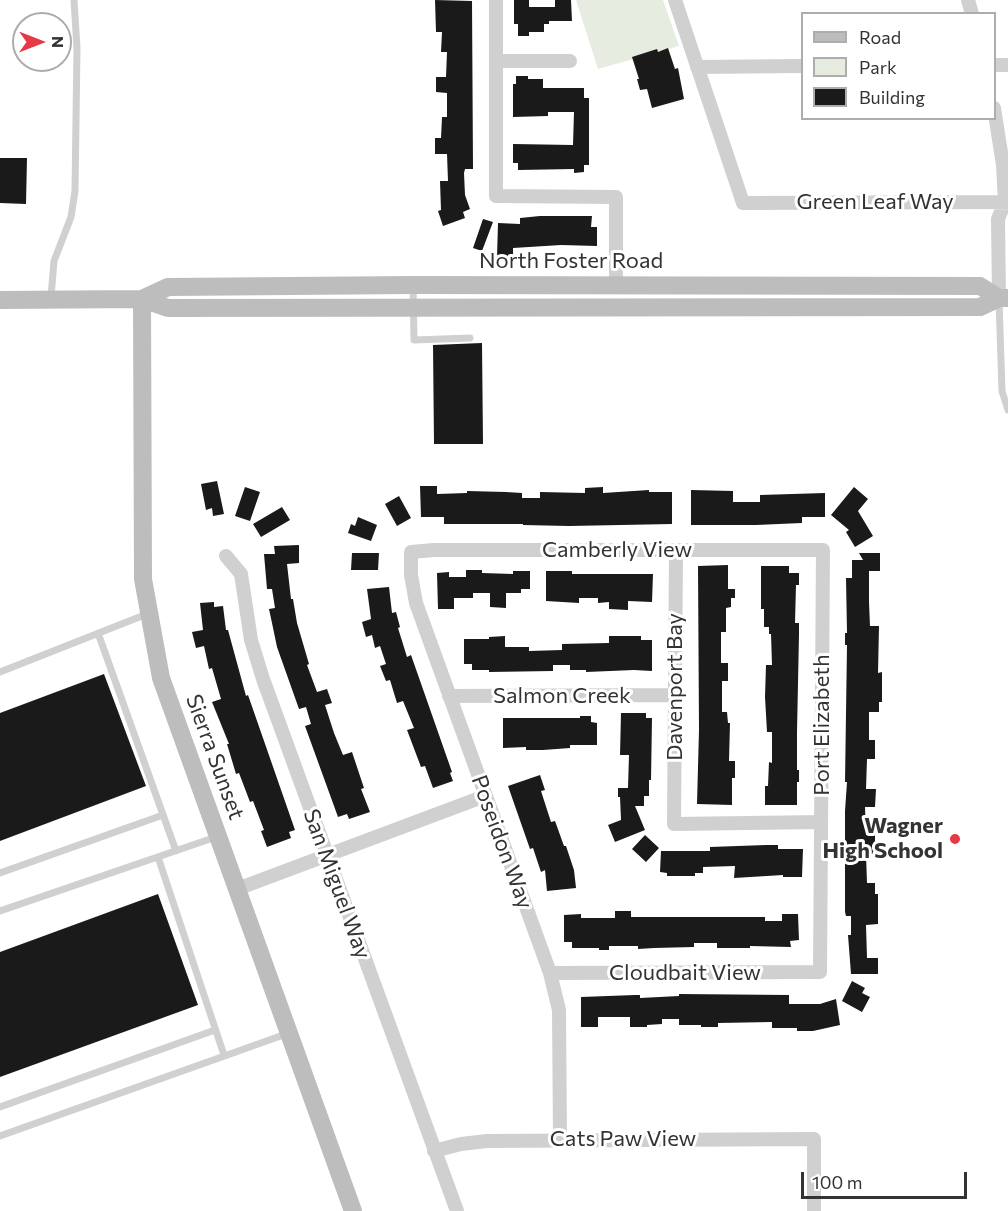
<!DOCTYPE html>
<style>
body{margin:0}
#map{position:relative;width:1008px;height:1211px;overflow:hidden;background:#fff;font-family:Commissioner,sans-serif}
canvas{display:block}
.legend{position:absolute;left:801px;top:12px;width:195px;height:108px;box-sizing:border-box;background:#fff;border:2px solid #adadad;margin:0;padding:8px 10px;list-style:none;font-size:18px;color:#333}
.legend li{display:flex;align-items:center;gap:12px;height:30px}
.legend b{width:30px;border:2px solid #adadad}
.north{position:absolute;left:12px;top:12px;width:60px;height:60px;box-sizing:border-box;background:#fff;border:2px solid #adadad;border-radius:50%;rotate:90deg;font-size:16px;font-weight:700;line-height:24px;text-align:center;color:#333}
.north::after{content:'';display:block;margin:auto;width:21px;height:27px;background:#e63946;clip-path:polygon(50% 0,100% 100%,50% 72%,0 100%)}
.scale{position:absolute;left:801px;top:1172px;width:166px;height:27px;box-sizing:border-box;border:3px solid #333;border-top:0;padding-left:8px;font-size:18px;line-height:21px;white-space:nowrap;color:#333;-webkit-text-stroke:4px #fff;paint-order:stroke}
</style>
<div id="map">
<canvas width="1008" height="1211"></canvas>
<ul class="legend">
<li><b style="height:8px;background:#bdbdbd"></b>Road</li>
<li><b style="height:16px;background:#e6ecdf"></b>Park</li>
<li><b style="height:16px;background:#1a1a1a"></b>Building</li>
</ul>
<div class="north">N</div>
<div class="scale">100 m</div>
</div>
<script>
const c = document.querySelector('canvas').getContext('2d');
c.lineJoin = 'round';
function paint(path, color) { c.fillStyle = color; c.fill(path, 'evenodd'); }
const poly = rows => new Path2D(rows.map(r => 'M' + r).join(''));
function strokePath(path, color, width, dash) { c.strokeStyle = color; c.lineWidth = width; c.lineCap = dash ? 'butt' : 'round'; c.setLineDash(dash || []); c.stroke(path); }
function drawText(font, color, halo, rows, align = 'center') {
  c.font = font + ' Commissioner,sans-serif'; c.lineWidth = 6; c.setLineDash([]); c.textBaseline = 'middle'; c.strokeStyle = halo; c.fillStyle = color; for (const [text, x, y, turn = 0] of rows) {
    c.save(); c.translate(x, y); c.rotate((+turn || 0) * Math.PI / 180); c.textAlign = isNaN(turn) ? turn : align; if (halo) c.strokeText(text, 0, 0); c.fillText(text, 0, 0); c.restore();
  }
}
paint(poly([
 [576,0,663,0,679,46,598,69]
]), '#e6ecdf');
paint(poly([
 [435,0,472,1,473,169,465,169,464,173,465,195,470,209,463,212,465,218,443,226,438,211,441,210,440,181,448,181,447,154,435,154,435,138,441,138,442,117,447,117,447,93,436,92,436,77,446,77,447,52,441,52,442,32,436,32],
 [514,0,529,0,529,7,555,7,555,0,571,0,572,21,549,21,549,24,544,24,544,32,529,32,529,36,518,36,518,24,514,24],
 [668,48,675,69,678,68,684,99,652,108,647,89,640,90,637,79,639,79,632,57,657,49,658,52],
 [516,76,528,76,528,79,543,79,543,88,584,88,584,98,589,98,589,165,584,165,584,172,574,173,574,169,518,170,518,163,513,163,513,144,573,145,574,112,548,112,548,116,513,117,513,84,516,84],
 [0,158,27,158,26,204,0,203],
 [540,216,592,216,591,227,597,227,597,246,561,245,513,248,513,257,497,257,498,223,520,224,520,218],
 [483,219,493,222,482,251,473,248],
 [482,343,483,444,434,444,433,345],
 [217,481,224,514,213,516,212,508,206,510,201,484],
 [420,486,437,486,437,494,467,493,467,491,506,492,522,493,522,498,540,498,540,492,585,493,585,488,603,487,603,493,649,490,649,492,672,492,672,524,569,526,523,525,523,524,444,524,444,517,421,517],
 [245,487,260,492,250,521,235,516],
 [854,487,868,499,858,511,873,536,855,547,846,532,849,530,831,515],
 [691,490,733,491,733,502,760,502,760,495,825,493,825,517,802,517,802,523,756,525,691,525],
 [399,496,411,518,397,526,385,504],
 [282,507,290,520,261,537,253,524],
 [358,517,377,525,371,541,348,533,351,524,355,526],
 [299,545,299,563,287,564,291,599,293,599,297,623,309,664,307,665,317,692,327,689,332,703,325,705,334,733,343,755,352,752,364,788,361,789,370,812,349,819,347,814,338,817,305,726,311,724,306,707,299,709,277,647,272,623,269,609,275,608,272,589,267,589,264,554,275,554,274,546],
 [352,553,379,553,378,570,351,570],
 [859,553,880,553,880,571,869,571,869,602,870,626,879,626,878,673,882,672,882,702,879,702,879,712,869,712,869,740,875,740,875,759,867,759,866,789,876,789,875,807,865,807,866,835,875,835,875,854,866,854,867,883,875,883,875,894,878,894,878,924,866,925,867,958,878,958,878,974,851,974,848,935,851,935,851,916,846,916,845,912,845,811,847,782,845,782,847,645,845,645,845,633,847,633,846,578,852,578,852,560,863,560],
 [728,565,728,589,735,589,735,598,731,598,731,607,726,608,726,632,721,632,721,663,728,663,728,681,722,681,722,712,727,712,728,723,730,723,729,761,735,761,735,778,732,778,732,805,697,804,699,730,698,566],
 [761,566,789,566,789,573,799,573,799,585,796,585,795,623,799,623,799,634,797,732,797,770,799,770,799,782,797,782,797,805,765,805,765,786,768,786,769,762,772,763,772,732,767,732,765,697,766,665,772,665,771,634,769,634,769,627,764,627,764,609,761,609],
 [466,570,482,570,482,573,513,574,513,571,530,571,530,589,521,589,521,593,506,593,506,608,490,607,490,593,473,593,473,598,454,598,454,609,438,609,437,573,449,572,449,577,466,577],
 [546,571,572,571,572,574,653,574,652,602,628,601,628,610,609,609,609,602,598,603,598,598,579,598,579,603,546,601],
 [389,587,392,613,396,612,400,627,398,628,407,657,411,655,452,772,450,773,453,781,433,788,425,766,421,767,407,730,414,728,403,701,397,703,390,680,386,681,380,666,386,664,380,646,375,648,372,635,366,637,362,622,371,619,367,589],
 [214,602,214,607,223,606,226,630,228,630,246,696,248,695,295,830,289,832,291,838,267,847,261,831,264,830,253,801,250,802,239,773,236,774,227,744,229,744,212,702,221,699,212,668,209,669,204,646,196,648,192,632,203,630,200,603],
 [505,636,505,647,529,647,529,651,562,650,562,644,609,643,609,636,641,636,641,640,652,640,652,671,634,670,586,672,586,670,570,670,570,665,553,665,553,671,489,672,489,670,472,670,472,664,464,664,464,639,489,639,489,637],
 [104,674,146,786,0,841,0,713],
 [621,713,646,713,646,718,652,718,651,780,649,780,649,796,644,796,644,806,635,806,645,830,615,842,608,825,621,820,620,797,618,797,618,788,628,788,629,755,620,755],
 [580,716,591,716,591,722,597,723,597,745,570,745,570,748,543,750,526,750,526,747,503,748,503,718,580,718],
 [540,775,545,790,541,791,551,822,555,821,564,846,566,846,574,870,576,888,547,891,545,870,541,872,533,848,530,849,508,786],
 [645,835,659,848,646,862,632,849],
 [766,845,778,845,778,849,803,849,802,877,783,877,783,875,734,878,735,866,703,867,703,873,695,873,695,876,667,876,667,873,660,872,661,851,710,851,710,847],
 [158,894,198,1005,0,1077,0,952],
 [615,911,631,911,631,917,765,917,765,921,782,921,782,914,798,914,799,940,790,941,791,947,750,946,750,948,717,948,717,943,694,943,694,947,654,948,638,949,638,946,609,946,609,950,599,950,599,948,572,948,572,942,564,942,564,915,581,914,581,918,615,918],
 [852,981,865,988,862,993,870,997,862,1012,842,1001],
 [679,994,789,995,789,1004,820,1004,836,999,840,1025,813,1031,797,1031,797,1028,772,1028,772,1022,718,1023,718,1027,701,1027,701,1025,679,1025,679,1019,662,1019,662,1024,647,1025,647,1027,630,1027,630,1017,598,1017,598,1027,581,1027,581,997,635,995,640,995,640,998,679,996]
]), '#1a1a1a');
strokePath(poly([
 [413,287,414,340,470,338],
 [51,297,54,261,71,217,75,191,77,48,74,0],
 [999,300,1002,391,1008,410],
 [98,633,176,851],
 [0,672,147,614],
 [158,857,224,1055],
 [0,873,163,815],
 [0,911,216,837],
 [0,1107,215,1030],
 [0,1136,289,1033]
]), '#d0d0d0', 7);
strokePath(poly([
 [496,0,496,196,616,197,616,285],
 [675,0,743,203,1008,202],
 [968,0,972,14],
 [496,61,570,61],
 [994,65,1008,65],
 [697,67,802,66],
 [994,108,1003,165,1005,202,998,219,999,298],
 [676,550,674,824,821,822],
 [226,556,241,574,251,640,263,679,457,1211],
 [449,696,675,695],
 [237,889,485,796],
 [550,973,820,972,823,550,434,550,411,552,411,575,416,603,550,973,559,1010,560,1139],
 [434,1151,461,1144,487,1141,814,1139,814,1211]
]), '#d0d0d0', 14);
strokePath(poly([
 [142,299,143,579,161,678,353,1211],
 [142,299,168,287,413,285,980,286,999,298,1007,298],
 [0,300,142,299,168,308,980,307,999,298]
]), '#bdbdbd', 18);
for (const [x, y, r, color] of [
 [955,839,6,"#e63946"]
]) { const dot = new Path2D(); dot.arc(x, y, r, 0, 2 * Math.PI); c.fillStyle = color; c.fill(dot); strokePath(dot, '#fff', 2); }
drawText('22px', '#333', '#fff', [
 ["Green Leaf Way",875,202],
 ["North Foster Road",571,261],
 ["Camberly View",617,550],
 ["Davenport Bay",675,687,-90],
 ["Salmon Creek",562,696],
 ["Port Elizabeth",822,725,-90],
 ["Sierra Sunset",215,757,70],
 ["Poseidon Way",502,842,70],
 ["San Miguel Way",337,884,70],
 ["Cloudbait View",685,973],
 ["Cats Paw View",623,1139]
]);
drawText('bold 22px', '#333', '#fff', [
 ["Wagner",943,826],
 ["High School",943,851]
], 'right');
</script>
